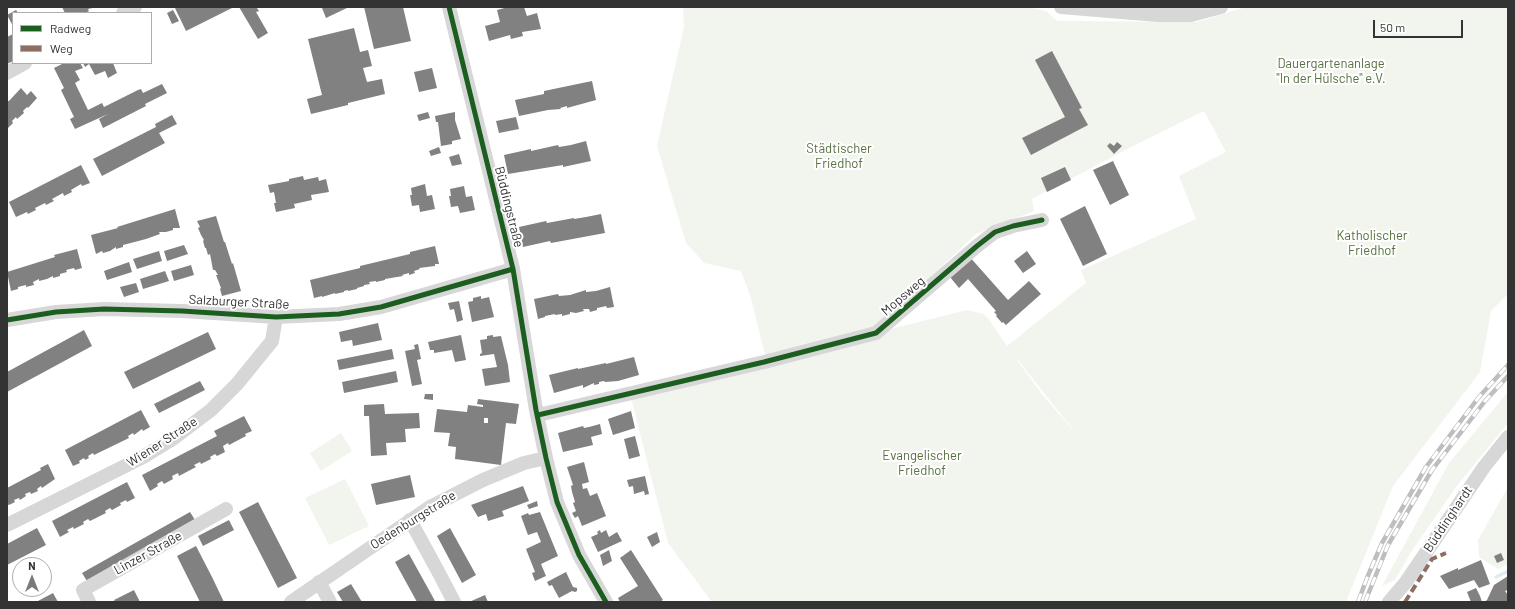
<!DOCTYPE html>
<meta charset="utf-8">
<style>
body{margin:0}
#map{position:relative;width:1515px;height:609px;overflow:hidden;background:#fff;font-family:Barlow,sans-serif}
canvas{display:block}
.frame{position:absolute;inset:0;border:8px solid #333;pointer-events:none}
.legend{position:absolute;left:12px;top:12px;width:140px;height:52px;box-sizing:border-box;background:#fff;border:1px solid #adadad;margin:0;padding:5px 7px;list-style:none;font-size:12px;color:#333}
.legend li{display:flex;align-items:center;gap:8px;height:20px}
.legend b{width:20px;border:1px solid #adadad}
.north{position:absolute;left:12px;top:557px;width:40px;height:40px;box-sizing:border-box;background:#fff;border:1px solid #adadad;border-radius:50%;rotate:0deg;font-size:11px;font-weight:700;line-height:16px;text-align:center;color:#333}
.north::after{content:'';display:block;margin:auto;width:14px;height:18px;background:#7a7a7a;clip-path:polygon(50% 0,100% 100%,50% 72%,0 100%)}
.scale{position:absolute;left:1373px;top:20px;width:90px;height:18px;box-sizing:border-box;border:2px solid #333;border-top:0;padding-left:5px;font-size:12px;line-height:14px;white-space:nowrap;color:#333;-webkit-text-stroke:3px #fff;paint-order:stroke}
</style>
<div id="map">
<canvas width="1515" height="609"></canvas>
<div class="frame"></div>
<ul class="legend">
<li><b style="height:5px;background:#1b5e20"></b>Radweg</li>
<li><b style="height:5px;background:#8d6e63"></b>Weg</li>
</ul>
<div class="north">N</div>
<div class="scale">50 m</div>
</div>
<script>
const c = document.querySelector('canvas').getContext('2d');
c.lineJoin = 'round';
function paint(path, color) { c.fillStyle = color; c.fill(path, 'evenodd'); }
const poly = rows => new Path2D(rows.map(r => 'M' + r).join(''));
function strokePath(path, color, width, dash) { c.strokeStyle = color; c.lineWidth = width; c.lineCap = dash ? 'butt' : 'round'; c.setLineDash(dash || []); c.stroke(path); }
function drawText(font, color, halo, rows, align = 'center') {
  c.font = font + ' Barlow,sans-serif'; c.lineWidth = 4; c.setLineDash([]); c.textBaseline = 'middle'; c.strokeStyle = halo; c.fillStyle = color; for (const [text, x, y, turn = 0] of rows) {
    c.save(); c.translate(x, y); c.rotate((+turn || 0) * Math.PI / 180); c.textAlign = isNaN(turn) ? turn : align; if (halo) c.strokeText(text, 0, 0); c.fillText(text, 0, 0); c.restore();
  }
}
paint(poly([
 [683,7,1027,7,1046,11,1057,21,1197,22,1246,7,1508,7,1508,294,1491,311,1480,372,1393,486,1346,602,712,602,668,543,630,394,967,310,983,314,988,318,1007,346,1086,283,1081,270,1196,219,1179,176,1226,152,1204,111,1139,143,1032,199,1034,211,976,234,876,329,765,355,751,298,741,271,704,263,686,243,657,146,684,27],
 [1017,360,1018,360,1078,436,1041,393],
 [1508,392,1508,423,1456,487,1411,552,1395,580,1382,586,1449,463],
 [341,433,352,451,321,471,310,453],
 [345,479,369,526,329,545,305,498],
 [1508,487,1508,564,1498,569,1479,557,1478,540]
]), '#f1f5ed');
strokePath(poly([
 [1496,577,1508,571]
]), '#ddebf3', 3.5);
paint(poly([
 [62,7,97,7,88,9,89,11,85,13,65,13],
 [178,7,234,7,186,31,175,8],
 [239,7,259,7,257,8,259,11,256,12,268,33,258,39],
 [324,7,349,7,326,18,322,8],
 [364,7,403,7,411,41,374,49],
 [508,7,509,8,524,7,527,16,537,13,541,29,522,32,523,36,511,39,510,35,489,41,485,26,500,22,497,10],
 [16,10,18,13,13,13,13,26,7,15],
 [173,10,179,21,172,24,167,13],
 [354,28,360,52,368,50,372,66,363,68,367,82,382,79,385,94,348,103,348,105,311,114,307,99,322,95,308,39],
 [13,34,13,61,7,64,7,37],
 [1052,51,1082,108,1079,109,1088,125,1031,155,1022,138,1065,117,1035,60],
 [64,63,80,63,83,68,75,71,80,80,75,83,88,110,102,103,104,107,138,90,141,89,143,93,162,84,167,93,145,104,146,106,103,128,99,119,108,114,75,129,70,119,74,117,61,90,64,88,54,68],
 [83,63,113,63,117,73,108,78,105,71,95,75,89,64,85,67],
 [432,68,437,88,419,92,414,72],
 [592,81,596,100,567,108,567,106,560,108,561,109,548,110,519,116,515,100,544,94,544,91],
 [21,88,27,95,31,91,37,98,28,108,27,107,23,111,24,113,17,119,16,117,12,121,13,123,7,129,7,101,9,101],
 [428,112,430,118,419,121,417,115],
 [455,112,455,120,461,139,452,141,452,144,441,146,438,122,436,122,435,116],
 [172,115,177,124,159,133,165,143,102,176,93,159,156,127,155,124],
 [516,117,519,129,499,133,496,121],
 [586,141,591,161,563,167,563,165,508,174,504,155,531,149,531,151,558,145,559,147,571,145],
 [1117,142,1122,146,1114,154,1107,146,1110,143,1114,146],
 [439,147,441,153,431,156,429,151],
 [459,154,462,164,452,166,449,157],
 [1113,161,1129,195,1110,205,1093,170],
 [81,165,90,183,82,186,81,184,71,190,72,192,64,196,63,193,52,199,54,201,46,205,45,203,35,208,36,210,28,214,27,212,16,217,9,202],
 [1065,167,1071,180,1047,192,1041,178],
 [303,176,304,180,318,177,319,181,326,179,329,192,311,195,312,200,294,204,295,208,276,212,274,203,276,203,274,192,270,193,268,185,289,181,289,179],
 [425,184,427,196,432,195,435,209,420,212,419,205,412,206,410,195,412,195,411,188],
 [464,186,466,197,472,196,475,210,460,213,458,206,451,207,449,196,451,196,450,189],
 [1085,206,1107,254,1083,266,1060,219],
 [175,209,180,228,173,228,173,230,166,232,159,232,160,234,146,239,123,245,123,247,116,249,116,247,110,251,103,253,102,251,96,254,91,235,118,228,117,227],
 [601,214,605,233,551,243,550,241,523,247,519,227,546,221,547,223,574,218,574,219,586,217],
 [216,216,224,242,225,242,232,264,233,263,241,291,222,296,220,289,221,288,216,275,218,275,215,270,213,270,210,254,208,255,206,248,205,248,203,241,204,240,201,235,198,228,200,227,197,221],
 [184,245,188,254,167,261,164,251],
 [435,246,439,264,435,264,435,266,419,268,420,269,414,271,415,273,409,275,409,273,402,275,403,276,385,279,385,280,376,282,376,281,369,282,370,284,364,285,364,286,357,288,357,289,348,291,348,290,344,291,344,292,335,294,335,293,322,297,322,296,314,298,310,280,360,268,360,266,410,254,410,252],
 [77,249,82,268,75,270,74,268,66,270,67,272,60,274,60,276,53,278,53,276,47,279,39,281,39,279,33,282,34,285,26,287,26,285,18,287,18,289,11,291,7,272,55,257,54,255],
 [159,251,162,261,137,269,133,259],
 [1027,251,1036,264,1023,273,1014,261],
 [968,255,1008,300,1029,281,1041,294,1006,325,1003,322,1002,323,996,316,997,315,994,312,996,311,968,279,959,288,950,277],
 [129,262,132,272,107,280,104,271],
 [191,265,194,275,174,281,171,271],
 [165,271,169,281,143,289,140,279],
 [136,283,139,292,124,297,120,287],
 [610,287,614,307,607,308,606,306,602,307,597,308,597,310,590,312,589,309,583,309,584,311,576,313,570,312,570,314,562,316,562,314,555,315,555,314,545,316,545,317,538,319,534,299,558,294,559,296,570,295,586,290,586,292,596,291],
 [481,296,481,299,489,297,494,317,472,322,468,302,473,301,473,298],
 [459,301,463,320,457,322,454,309,450,310,448,303],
 [378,323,382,340,353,346,352,340,341,342,339,332],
 [84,330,92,346,7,392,7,372],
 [208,332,216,349,133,389,124,372],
 [461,335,466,360,455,362,452,350,434,353,434,350,430,350,428,342],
 [493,335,493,337,501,336,508,365,510,382,485,386,482,369,497,367,494,354,480,356,480,354,482,353,480,340,487,339,487,336],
 [418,344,421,359,417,360,422,384,412,386,405,351,415,349,414,345],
 [392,349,394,359,339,370,337,360],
 [634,357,639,375,618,381,605,382,604,381,599,382,599,384,594,385,594,383,583,388,583,385,554,393,549,375,578,368,578,369,606,363,606,364],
 [396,371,398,382,344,393,342,382],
 [200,381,205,390,159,413,154,404],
 [425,394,433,394,433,400,424,399],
 [478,399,519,404,516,424,506,423,501,465,455,459,456,447,448,446,450,433,434,432,437,409,467,412,468,405,483,407,483,405,477,404],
 [484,418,488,418,488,423,484,423],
 [384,404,385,414,419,413,420,428,405,429,406,442,386,443,387,455,371,456,369,416,364,416,364,405],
 [141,410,150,427,143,431,142,429,134,435,133,433,128,436,129,438,94,455,93,453,88,456,89,458,85,460,84,458,79,461,80,463,73,466,65,450],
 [631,411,635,428,613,435,608,419],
 [244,416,252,431,245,434,246,436,229,445,228,443,223,446,225,452,217,456,215,454,210,457,211,459,201,464,200,462,194,465,196,467,179,476,178,473,172,476,173,479,164,484,162,481,157,484,158,486,150,491,142,475,217,436,214,431],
 [600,424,602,434,591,437,593,445,563,452,558,433,583,426,584,428,589,427],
 [635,436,640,456,629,459,624,439],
 [584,462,589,482,582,484,583,489,587,488,590,496,597,493,606,516,582,526,578,516,575,518,572,513,576,511,573,503,575,502,572,492,571,486,573,485,567,467],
 [48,464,55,479,42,488,41,486,37,489,38,491,31,494,30,492,25,494,26,496,20,500,19,498,14,500,15,502,9,505,7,504,7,488,41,470,40,468],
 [410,475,415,497,376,505,371,484],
 [645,476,649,494,645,495,644,491,634,494,633,486,629,487,627,480],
 [127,482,135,498,127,502,126,500,120,503,121,505,112,510,110,508,105,511,106,513,90,521,88,519,83,522,84,524,74,529,73,527,67,530,69,532,60,537,52,521],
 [523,486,529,501,502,511,504,516,488,521,486,514,478,517,471,505],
 [537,501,538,506,529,509,527,505],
 [258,502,297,578,278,588,239,512],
 [190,512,195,520,87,581,82,573],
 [540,512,558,556,541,564,546,576,535,581,532,573,535,572,526,549,541,542,537,532,528,535,521,516,528,513,529,515],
 [229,520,234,530,203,546,198,536],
 [37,528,46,545,7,565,7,544],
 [450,528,476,575,462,583,437,536],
 [600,530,601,533,606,530,609,537,617,532,622,541,598,552,591,537,598,534,597,532],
 [657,532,660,542,652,547,647,537],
 [196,546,212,577,224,602,200,602,177,556],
 [609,550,612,561,603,566,600,555],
 [631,550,663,600,660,602,620,602,618,598,638,586,620,558],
 [1501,553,1504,560,1497,563,1494,556],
 [409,554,435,601,433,602,417,602,395,562],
 [1481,560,1490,584,1479,588,1474,580,1449,589,1440,576,1458,568,1458,570],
 [566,572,573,587,577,588,577,591,575,592,572,591,559,598,552,585,549,586,547,582],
 [1508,576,1508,590,1505,591,1508,595,1508,602,1484,602,1487,600,1494,585],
 [351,584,362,602,343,602,337,592],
 [1476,588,1480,596,1482,602,1471,602,1467,592],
 [134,590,140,602,115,602,114,600],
 [53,593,58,602,36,602],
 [485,595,488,602,469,602]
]), '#818181');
strokePath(poly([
 [449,7,513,269,536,410,546,458,557,502,579,555,606,602],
 [1061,7,1158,15,1191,15,1221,7],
 [123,13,135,7],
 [7,73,25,63],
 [7,320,56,312,104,309,182,311,276,317,339,314,381,307,513,269],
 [538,415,764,362,876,333,977,246,995,232,1013,226,1042,220],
 [410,520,440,575,454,602],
 [7,525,143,457,174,438,211,410,237,384,272,341,276,317],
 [319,582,330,602],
 [89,602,83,590,226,509],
 [291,602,430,507,483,480,524,463,546,458],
 [1389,602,1406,582,1484,467,1508,437]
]), '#d7d7d7', 14);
const rail = poly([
 [1358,602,1367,578,1382,543,1426,467,1479,397,1508,365],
 [1365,602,1388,545,1432,470,1485,401,1508,376]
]);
strokePath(rail, '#bebebe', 4.5);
strokePath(rail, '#fff', 3, [9]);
strokePath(poly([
 [1405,602,1432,559,1446,553]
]), '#8d6e63', 4, [8, 4]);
strokePath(poly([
 [449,7,513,269,536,410,546,458,557,502,579,555,606,602],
 [7,320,56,312,104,309,182,311,276,317,339,314,381,307,513,269],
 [538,415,764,362,876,333,977,246,995,232,1013,226,1042,220]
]), '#1b5e20', 5);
drawText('13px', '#56703f', '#fff', [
 ["Dauergartenanlage",1331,64],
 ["\"In der Hülsche\" e.V.",1331,79],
 ["Städtischer",839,149],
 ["Friedhof",839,164],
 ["Katholischer",1372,236],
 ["Friedhof",1372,251],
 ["Evangelischer",922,456],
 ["Friedhof",922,471]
]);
drawText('13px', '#333', '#fff', [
 ["Büddingstraße",509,207,76],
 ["Mopsweg",903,296,-41],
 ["Salzburger Straße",239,302,3],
 ["Wiener Straße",162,442,-33],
 ["Büddinghardt",1448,519,-56],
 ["Oedenburgstraße",413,520,-32],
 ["Linzer Straße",148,553,-29]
]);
</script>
